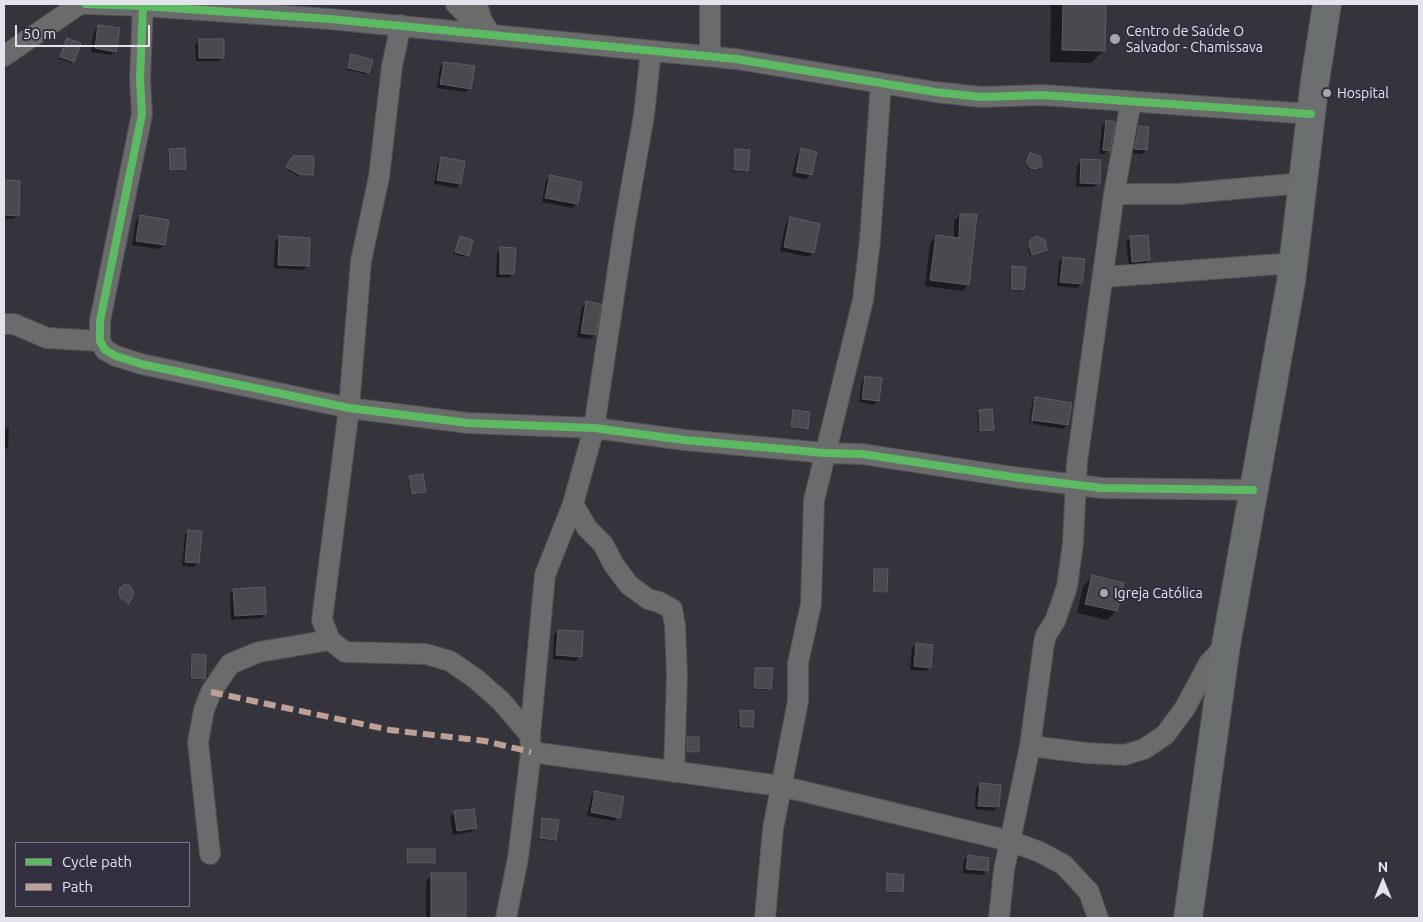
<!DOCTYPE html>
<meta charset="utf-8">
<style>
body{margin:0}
#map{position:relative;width:1423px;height:922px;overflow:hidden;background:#35343c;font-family:Ubuntu,sans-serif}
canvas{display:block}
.frame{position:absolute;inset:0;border:5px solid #e3e3ed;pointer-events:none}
.legend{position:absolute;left:15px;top:842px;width:175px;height:65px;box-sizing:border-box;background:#323040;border:1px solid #797885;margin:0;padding:6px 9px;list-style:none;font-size:15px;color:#e3e3ed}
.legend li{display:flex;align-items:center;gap:10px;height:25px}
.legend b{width:25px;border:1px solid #797885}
.north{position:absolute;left:1358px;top:857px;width:50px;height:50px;-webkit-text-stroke:4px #323040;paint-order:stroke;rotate:0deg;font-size:14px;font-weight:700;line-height:20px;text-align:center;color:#e3e3ed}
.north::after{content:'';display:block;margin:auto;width:18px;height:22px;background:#e3e3ed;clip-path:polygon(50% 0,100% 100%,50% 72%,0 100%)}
.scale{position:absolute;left:15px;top:25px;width:135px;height:22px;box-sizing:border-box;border:2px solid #e3e3ed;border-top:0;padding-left:6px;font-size:15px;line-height:18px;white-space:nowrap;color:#e3e3ed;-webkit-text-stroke:4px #323040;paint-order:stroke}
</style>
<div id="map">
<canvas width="1423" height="922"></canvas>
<div class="frame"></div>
<ul class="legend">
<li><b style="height:6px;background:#5cba63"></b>Cycle path</li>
<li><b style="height:6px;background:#bda197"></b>Path</li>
</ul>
<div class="north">N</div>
<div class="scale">50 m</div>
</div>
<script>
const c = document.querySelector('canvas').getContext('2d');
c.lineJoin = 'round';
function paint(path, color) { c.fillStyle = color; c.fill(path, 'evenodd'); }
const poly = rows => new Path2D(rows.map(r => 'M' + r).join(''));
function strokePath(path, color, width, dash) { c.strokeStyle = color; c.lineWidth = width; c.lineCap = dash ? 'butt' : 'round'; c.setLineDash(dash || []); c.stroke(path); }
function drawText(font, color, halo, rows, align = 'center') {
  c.font = font + ' Ubuntu,sans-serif'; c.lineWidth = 4.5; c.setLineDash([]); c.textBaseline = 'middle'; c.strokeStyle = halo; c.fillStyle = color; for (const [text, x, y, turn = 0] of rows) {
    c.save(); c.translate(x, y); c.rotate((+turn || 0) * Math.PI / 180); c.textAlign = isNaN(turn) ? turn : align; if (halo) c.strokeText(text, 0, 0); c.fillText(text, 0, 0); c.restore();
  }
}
paint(poly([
 [1051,4,1104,4,1104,50,1091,63,1050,62],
 [98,26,115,51,111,55,91,52,94,31],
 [67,39,73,62,71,63,59,59],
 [200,40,223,57,219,61,196,61,195,45],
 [352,56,368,73,366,74,347,70],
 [444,63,470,88,466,92,437,88,440,67],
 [1107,122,1109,150,1104,154,1099,154,1102,126],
 [1139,127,1146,150,1142,154,1131,153,1135,131],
 [170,150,185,169,183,170,169,171,168,152],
 [736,150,747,171,745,172,733,172,734,152],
 [801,150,810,175,806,179,792,176,797,154],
 [1029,157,1039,167,1032,170,1028,169,1026,163],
 [442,158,460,183,456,188,434,184,438,163],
 [292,159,312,174,310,176,298,176,286,169],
 [1081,161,1099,183,1094,187,1076,187,1077,165],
 [550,176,581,183,576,204,572,208,542,202,546,181],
 [4,182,19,182,18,215,13,219,4,219],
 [960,215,968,285,962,291,925,286,930,243,936,237,954,239,954,221],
 [140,216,164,245,159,249,132,245,136,221],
 [790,219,813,252,809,257,780,251,786,223],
 [279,237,307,266,303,270,274,268,275,242],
 [1131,237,1148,260,1144,264,1129,266,1126,242],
 [460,238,468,255,466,257,454,254],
 [1032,241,1046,250,1030,256,1028,247],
 [501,249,513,274,509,278,496,277,497,253],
 [1063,258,1081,284,1077,288,1057,286,1059,262],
 [1013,267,1023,290,1021,291,1009,290,1011,269],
 [586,303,595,335,591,339,577,337,582,307],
 [866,377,878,400,873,405,859,402,862,381],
 [1036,399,1067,424,1063,429,1033,424,1036,402,1034,402,1030,424,1029,423,1032,403],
 [793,411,807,429,805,430,790,428,792,413],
 [979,411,992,429,991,431,979,432,977,413],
 [4,428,9,429,8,447,4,451],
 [410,477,425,491,423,493,411,495,408,479],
 [189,531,198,563,194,567,182,566,185,535],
 [874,570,886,592,884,593,872,593,873,572],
 [1092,577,1122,584,1116,611,1107,620,1077,613,1083,586],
 [234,590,265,614,261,618,231,620,230,594],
 [558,631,580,656,576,661,553,659,554,635],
 [917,644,930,667,926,671,910,670,912,648],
 [193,656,204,678,202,680,190,679,191,657],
 [755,669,770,688,768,690,753,689,754,671],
 [740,712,752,727,750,728,738,728,739,713],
 [687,738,697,751,696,753,685,753,686,740],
 [981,784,998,807,993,811,975,809,976,788],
 [595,793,618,817,614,821,587,816,591,797],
 [455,813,475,828,471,832,453,835,450,817],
 [543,820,555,840,553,841,539,839,541,821],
 [407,850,434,862,432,864,406,864,406,852],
 [969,856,987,871,983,875,963,873,964,860],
 [432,875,464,875,464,918,426,918,426,881],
 [888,875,902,891,900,893,885,892,886,876]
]), '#0007');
const building = poly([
 [1063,4,1106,4,1105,51,1062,50,1063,4],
 [98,25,120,28,116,52,95,48,98,25],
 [67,38,81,43,74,62,60,57,67,38],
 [199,39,224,39,224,58,199,58,199,39],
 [351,54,373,60,369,73,348,68,351,54],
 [444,62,475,66,471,89,440,84,444,62],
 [1106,120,1115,122,1110,151,1103,150,1106,120],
 [1139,126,1149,127,1147,150,1134,149,1139,126],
 [185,148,186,169,170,170,169,149,185,148],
 [801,148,817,152,812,175,796,172,801,148],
 [735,149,750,150,748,171,734,170,735,149],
 [1030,153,1038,155,1041,158,1042,166,1035,169,1030,168,1027,164,1027,160,1030,153],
 [293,156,314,156,313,175,300,175,286,167,293,156],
 [441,157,465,161,461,184,437,180,441,157],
 [1081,159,1101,160,1100,184,1080,183,1081,159],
 [550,175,582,182,578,204,545,198,550,175],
 [4,180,20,181,19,216,4,215,4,180],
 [960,214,977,214,969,285,930,280,936,235,959,238,960,214],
 [140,215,169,220,165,245,136,241,140,215],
 [790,217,820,224,814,253,784,247,790,217],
 [1148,235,1150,260,1132,262,1130,236,1148,235],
 [279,236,310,238,309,266,278,265,279,236],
 [460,236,473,240,469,256,455,252,460,236],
 [1037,236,1045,240,1047,250,1032,255,1029,245,1030,240,1037,236],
 [500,247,516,248,514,274,500,274,500,247],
 [1063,257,1085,259,1082,284,1060,282,1063,257],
 [1012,266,1026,267,1024,290,1011,289,1012,266],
 [586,301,601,304,596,335,581,333,586,301],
 [865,376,882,378,879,401,862,399,865,376],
 [1035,397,1072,403,1068,425,1032,420,1035,397],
 [992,409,994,430,980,431,979,410,992,409],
 [793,410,810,412,808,429,791,427,793,410],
 [423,474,426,492,412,494,409,476,423,474],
 [188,530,202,531,199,563,185,562,188,530],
 [874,569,888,569,887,592,873,592,874,569],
 [1092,575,1124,583,1117,611,1085,604,1092,575],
 [124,585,129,585,132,588,134,593,129,604,120,597,119,592,120,588,124,585],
 [265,587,266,614,235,616,233,589,265,587],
 [558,630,583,631,582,657,556,655,558,630],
 [916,643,933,645,931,668,914,666,916,643],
 [192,654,206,655,205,679,191,678,192,654],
 [755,668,773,668,771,689,754,688,755,668],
 [740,710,754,711,753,727,740,727,740,710],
 [687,737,699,737,699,752,687,752,687,737],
 [980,783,1001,785,999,807,978,806,980,783],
 [595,791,624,797,620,818,591,812,595,791],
 [474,809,477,828,457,831,454,811,474,809],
 [542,818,559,820,556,840,540,838,542,818],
 [407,849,435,849,435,863,407,863,407,849],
 [968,855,989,858,988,871,966,869,968,855],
 [431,873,466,873,466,918,431,918,431,873],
 [887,873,904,875,903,892,886,891,887,873]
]);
paint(building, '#4a4950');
strokePath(building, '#5c5c63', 1);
const street = poly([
 [86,4,143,6,330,19,736,59,935,92,981,97,1042,95,1311,114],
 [456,4,472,20,482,21],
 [477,4,482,21,491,35],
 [143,6,140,79,142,114,100,321,100,341,105,350,116,356,141,364,349,408,468,423,594,428,685,440,825,453,862,454,1013,477,1102,488,1253,490],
 [401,25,392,66,379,177,361,261,349,408,322,620,330,640,345,652,426,654,450,661,476,679,501,701,530,735],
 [4,56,80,4],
 [710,56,710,4],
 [1114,194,1178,194,1303,183],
 [1104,277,1294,263],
 [4,324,14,324,47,338,100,341],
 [573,504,587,528,603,544,614,565,629,585,648,599,659,602,672,609,675,625,677,676,674,772],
 [1030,746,1087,753,1124,755,1144,749,1165,735,1185,708,1209,663,1226,645],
 [531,752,781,786,1010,841,1040,852,1064,865,1089,892,1098,918],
 [210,854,198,742,204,710,211,692,230,664,259,652,330,640],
 [506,918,518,858,531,752,530,735,545,575,573,504,594,428,625,223,644,115,651,51],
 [765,918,773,829,798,701,798,663,811,604,814,500,863,300,870,240,881,83],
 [999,918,1004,870,1030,746,1044,643,1046,635,1055,621,1067,587,1073,543,1077,462,1114,194,1131,101]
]);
const secondary = poly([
 [1188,918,1226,645,1291,282,1315,81,1327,4]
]);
strokePath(street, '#525157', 22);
strokePath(secondary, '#525157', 30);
strokePath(street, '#6a6c6c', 20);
strokePath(secondary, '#6c6f6f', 28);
strokePath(poly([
 [211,692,390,730,485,741,531,752]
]), '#bda197', 6, [12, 6]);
strokePath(poly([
 [86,4,143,6,330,19,736,59,935,92,981,97,1042,95,1311,114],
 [143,6,140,79,142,114,100,321,100,341,105,350,116,356,141,364,349,408,468,423,594,428,685,440,825,453,862,454,1013,477,1102,488,1253,490]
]), '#5cba63', 8);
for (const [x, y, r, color] of [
 [1115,39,6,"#a6a6af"],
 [1327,93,5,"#a6a6af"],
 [1104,593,5,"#a6a6af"]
]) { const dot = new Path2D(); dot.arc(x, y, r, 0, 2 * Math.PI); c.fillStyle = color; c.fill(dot); strokePath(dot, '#323040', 2); }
drawText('14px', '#e3e3ed', '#323040', [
 ["Centro de Saúde O",1126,31],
 ["Salvador - Chamissava",1126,47],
 ["Hospital",1337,93],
 ["Igreja Católica",1114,593]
], 'left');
</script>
